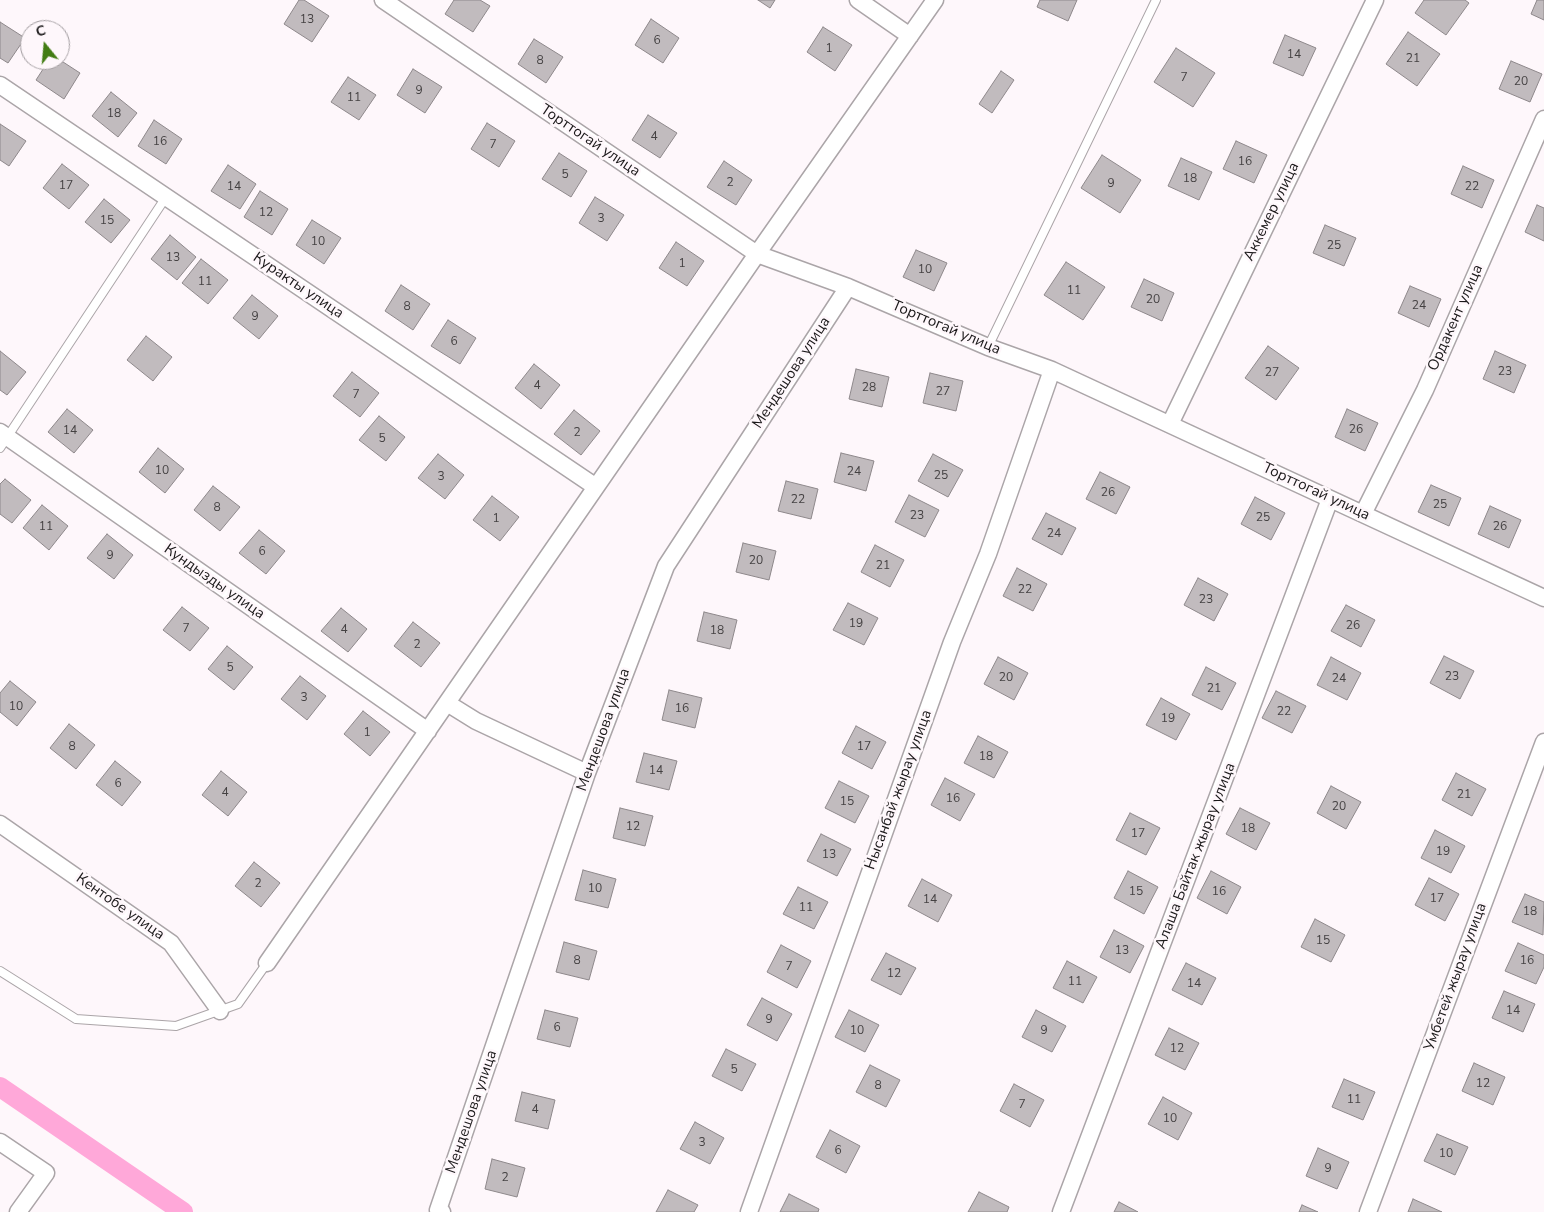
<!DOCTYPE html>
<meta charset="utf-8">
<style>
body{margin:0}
#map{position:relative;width:1544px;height:1212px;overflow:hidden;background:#fef7fb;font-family:"Nunito Sans",sans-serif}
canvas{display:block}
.north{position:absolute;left:20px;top:20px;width:50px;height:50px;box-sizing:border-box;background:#fef7fb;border:1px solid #a39ea1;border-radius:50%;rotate:343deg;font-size:14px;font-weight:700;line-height:20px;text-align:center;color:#1a1819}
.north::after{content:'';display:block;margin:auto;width:18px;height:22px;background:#427c13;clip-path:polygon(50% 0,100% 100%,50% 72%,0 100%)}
</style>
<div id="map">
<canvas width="1544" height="1212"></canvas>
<div class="north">С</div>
</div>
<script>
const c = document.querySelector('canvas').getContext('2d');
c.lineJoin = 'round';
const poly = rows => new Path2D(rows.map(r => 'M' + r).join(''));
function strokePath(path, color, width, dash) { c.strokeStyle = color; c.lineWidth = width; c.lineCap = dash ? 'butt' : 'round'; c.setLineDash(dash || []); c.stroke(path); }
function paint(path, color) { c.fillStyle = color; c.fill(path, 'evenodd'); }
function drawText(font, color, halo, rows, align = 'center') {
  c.font = font + ' "Nunito Sans",sans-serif'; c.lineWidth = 5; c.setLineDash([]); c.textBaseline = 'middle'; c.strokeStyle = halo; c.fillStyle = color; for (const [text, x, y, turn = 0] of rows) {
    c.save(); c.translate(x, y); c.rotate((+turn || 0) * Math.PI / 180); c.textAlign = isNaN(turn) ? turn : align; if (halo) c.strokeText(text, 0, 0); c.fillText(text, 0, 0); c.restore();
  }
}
strokePath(poly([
 [0,1087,183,1212]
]), '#ffa8d9', 20);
const building = poly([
 [299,0,304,0,329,16,312,42,284,24,299,0],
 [454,0,480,0,490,6,473,32,445,14,454,0],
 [758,0,775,0,770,8,758,0],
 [1040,0,1077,0,1068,21,1037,7,1040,0],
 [1424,0,1465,0,1469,3,1446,35,1415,13,1424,0],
 [1537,0,1544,0,1544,20,1531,14,1537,0],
 [651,19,679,38,663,63,635,45,651,19],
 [0,22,25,38,8,63,0,58,0,22],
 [823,27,852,45,835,71,807,52,823,27],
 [1408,32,1440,54,1417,86,1386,64,1408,32],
 [1285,35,1316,48,1303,76,1273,63,1285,35],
 [534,39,563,57,546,83,518,64,534,39],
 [1176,48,1215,73,1193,107,1154,82,1176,48],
 [49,60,60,60,80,73,64,99,36,80,49,60],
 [1511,61,1542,74,1530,102,1499,89,1511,61],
 [413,69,442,87,425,113,397,95,413,69],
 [1001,71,1014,80,992,113,979,104,1001,71],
 [348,77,376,95,359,120,331,102,348,77],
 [111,92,137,113,118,137,92,116,111,92],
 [648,115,677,133,660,158,632,140,648,115],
 [154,120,182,139,166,164,138,146,154,120],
 [487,123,515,141,499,167,471,149,487,123],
 [0,124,26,141,9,166,0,160,0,124],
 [1236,141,1267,155,1254,183,1223,169,1236,141],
 [559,153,587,171,571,197,542,179,559,153],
 [1102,155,1141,180,1120,213,1081,188,1102,155],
 [1181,158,1212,172,1199,200,1168,186,1181,158],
 [724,161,752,180,736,205,707,187,724,161],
 [62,164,89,185,69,209,43,188,62,164],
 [228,165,256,184,240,209,211,191,228,165],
 [1463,166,1494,180,1482,208,1451,194,1463,166],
 [260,191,288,209,272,235,244,217,260,191],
 [595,197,624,215,607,241,579,223,595,197],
 [104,199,130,220,111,243,85,222,104,199],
 [1537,205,1544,208,1544,241,1525,232,1537,205],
 [312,220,341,238,324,264,296,245,312,220],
 [1325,225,1356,238,1344,266,1313,253,1325,225],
 [170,235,196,257,177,280,151,259,170,235],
 [676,242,704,261,687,286,659,268,676,242],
 [916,250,947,263,934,291,903,277,916,250],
 [201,259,228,280,208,304,182,283,201,259],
 [1066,262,1105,287,1083,320,1044,295,1066,262],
 [1144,279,1174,293,1162,321,1131,307,1144,279],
 [401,285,430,304,413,330,385,311,401,285],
 [1410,286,1441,299,1429,327,1398,313,1410,286],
 [252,295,278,316,259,339,233,318,252,295],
 [448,320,476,338,460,364,431,346,448,320],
 [146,336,172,357,153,381,127,360,146,336],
 [1268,346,1299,368,1276,400,1245,378,1268,346],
 [0,351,26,372,7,395,0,390,0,351],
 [1495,351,1526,365,1514,393,1483,379,1495,351],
 [534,364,560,385,541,409,515,388,534,364],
 [856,369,889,377,882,407,849,399,856,369],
 [352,372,379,393,360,417,333,396,352,372],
 [930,373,963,381,956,411,923,403,930,373],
 [67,409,93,430,74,453,48,432,67,409],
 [1347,409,1378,423,1365,451,1335,437,1347,409],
 [574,410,600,431,581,455,554,434,574,410],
 [379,416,405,437,386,461,359,440,379,416],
 [158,448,184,469,165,493,139,472,158,448],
 [841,453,874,461,866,491,834,482,841,453],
 [438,454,464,475,445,499,418,478,438,454],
 [933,454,963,470,948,497,918,481,933,454],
 [1100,472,1130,487,1116,514,1086,499,1100,472],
 [5,479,31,500,12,523,0,514,0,484,5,479],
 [786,481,818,489,811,519,778,511,786,481],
 [1431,485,1461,498,1449,526,1418,512,1431,485],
 [213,486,240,507,220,531,194,510,213,486],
 [909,495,939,510,925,537,895,522,909,495],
 [492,496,519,517,500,541,473,520,492,496],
 [1255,497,1285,513,1271,540,1241,524,1255,497],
 [42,505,68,526,49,550,23,528,42,505],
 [1490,506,1521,520,1509,548,1478,534,1490,506],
 [1046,513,1076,528,1062,555,1032,539,1046,513],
 [259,530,285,551,266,574,239,553,259,530],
 [107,534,133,555,114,579,87,558,107,534],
 [743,543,776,551,769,580,736,572,743,543],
 [875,545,904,560,890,587,861,572,875,545],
 [1017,568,1047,584,1033,611,1003,596,1017,568],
 [1198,578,1228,594,1214,621,1184,605,1198,578],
 [848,603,878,618,864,645,833,630,848,603],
 [1346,605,1375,620,1361,647,1331,631,1346,605],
 [182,607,209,628,190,651,163,630,182,607],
 [341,608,367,629,348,652,321,631,341,608],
 [704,612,737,620,730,649,697,641,704,612],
 [413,622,440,643,421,667,394,646,413,622],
 [227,646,253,667,234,690,208,669,227,646],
 [1444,656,1474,671,1460,699,1430,683,1444,656],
 [998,657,1028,673,1014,700,984,684,998,657],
 [1331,657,1361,673,1347,700,1317,685,1331,657],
 [1206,667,1236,683,1222,710,1192,695,1206,667],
 [300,676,326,696,307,720,281,699,300,676],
 [10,681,36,702,17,726,0,712,0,693,10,681],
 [669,690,702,698,695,728,662,720,669,690],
 [1276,691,1306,706,1292,733,1262,718,1276,691],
 [1161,698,1190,714,1176,740,1146,725,1161,698],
 [363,711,390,732,370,756,344,734,363,711],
 [69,724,95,745,76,769,50,748,69,724],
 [856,726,886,742,872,769,842,753,856,726],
 [978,736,1008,752,994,778,964,763,978,736],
 [644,753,677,761,669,790,636,782,644,753],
 [115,761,141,782,122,806,96,785,115,761],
 [221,771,247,792,228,816,202,795,221,771],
 [1456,773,1486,789,1472,816,1442,800,1456,773],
 [945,778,975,794,960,821,931,805,945,778],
 [839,781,869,796,855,823,825,808,839,781],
 [1331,786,1361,802,1346,829,1317,813,1331,786],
 [620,808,653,816,645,846,613,838,620,808],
 [1240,808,1270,823,1256,850,1226,834,1240,808],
 [1130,813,1160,828,1146,855,1116,840,1130,813],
 [1435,830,1465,846,1451,873,1421,858,1435,830],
 [821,834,851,849,837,876,807,861,821,834],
 [254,862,280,883,261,907,235,886,254,862],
 [583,870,616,879,608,908,575,900,583,870],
 [1128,871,1158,887,1144,914,1114,898,1128,871],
 [1211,871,1241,887,1227,914,1197,898,1211,871],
 [1429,878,1459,894,1445,921,1415,905,1429,878],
 [922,879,952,895,938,922,908,906,922,879],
 [798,887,828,902,814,929,783,914,798,887],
 [1525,894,1544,902,1543,935,1512,922,1525,894],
 [1315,919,1345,935,1331,962,1301,947,1315,919],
 [1114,930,1144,946,1130,973,1100,957,1114,930],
 [564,942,597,951,589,980,556,972,564,942],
 [1518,943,1544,955,1544,967,1536,984,1505,971,1518,943],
 [781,945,811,961,797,988,767,972,781,945],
 [886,953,916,968,901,995,871,980,886,953],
 [1067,961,1097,977,1083,1003,1053,988,1067,961],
 [1186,963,1216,978,1202,1005,1172,990,1186,963],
 [1504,991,1535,1004,1523,1032,1492,1018,1504,991],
 [762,998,792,1014,777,1041,747,1025,762,998],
 [545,1010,578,1018,570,1047,537,1039,545,1010],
 [849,1010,879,1025,865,1052,835,1037,849,1010],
 [1036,1010,1066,1026,1052,1052,1022,1037,1036,1010],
 [1169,1028,1199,1043,1185,1070,1155,1055,1169,1028],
 [726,1049,756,1064,742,1091,712,1076,726,1049],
 [1474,1063,1505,1077,1493,1105,1462,1091,1474,1063],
 [870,1065,900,1080,886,1107,856,1092,870,1065],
 [1344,1079,1375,1092,1363,1120,1332,1107,1344,1079],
 [1014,1084,1044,1100,1030,1127,1000,1111,1014,1084],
 [522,1092,555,1100,548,1129,515,1121,522,1092],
 [1163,1097,1192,1113,1178,1140,1148,1124,1163,1097],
 [695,1122,724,1138,710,1164,680,1149,695,1122],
 [830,1130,860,1146,846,1173,816,1157,830,1130],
 [1437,1134,1468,1147,1455,1175,1424,1161,1437,1134],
 [1318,1148,1349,1162,1337,1189,1306,1176,1318,1148],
 [492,1159,525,1168,517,1197,485,1189,492,1159],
 [668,1190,698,1205,694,1212,656,1212,668,1190],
 [979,1192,1009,1207,1007,1212,968,1212,979,1192],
 [789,1194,819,1209,818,1212,780,1212,789,1194],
 [1413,1199,1442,1212,1408,1212,1413,1199],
 [1119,1202,1138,1212,1114,1212,1119,1202],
 [1302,1205,1318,1212,1299,1212,1302,1205]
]);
paint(building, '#c1bbbe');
strokePath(building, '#8e888b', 1);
const lane = poly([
 [988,347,1156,0],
 [0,448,166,197],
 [0,971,76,1019,176,1026,238,1004,267,963]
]);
const street = poly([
 [383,0,757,254,848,287,988,347,1052,370,1544,598],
 [858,0,910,36],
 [0,85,596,487],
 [1170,424,1375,0],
 [0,432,428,731],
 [1363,514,1425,390,1544,119],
 [447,703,476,721,587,773],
 [0,824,171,943,220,1011],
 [267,963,757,254,935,0],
 [0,1142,46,1173,18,1212],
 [442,1212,438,1210,587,773,666,566,848,287],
 [749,1212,952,642,988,554,1052,370],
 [1061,1212,1330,499],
 [1368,1212,1544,742]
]);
strokePath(lane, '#aba5a8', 10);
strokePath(street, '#aba5a8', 19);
strokePath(lane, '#fff', 8);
strokePath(street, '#fff', 16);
drawText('12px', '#444142', null, [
 ["13",307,20],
 ["6",657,41],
 ["1",829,49],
 ["14",1294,55],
 ["21",1413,59],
 ["8",540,61],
 ["7",1184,78],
 ["20",1521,82],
 ["9",419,91],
 ["11",354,98],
 ["18",114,114],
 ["4",654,137],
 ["16",160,142],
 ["7",493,145],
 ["16",1245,162],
 ["5",565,175],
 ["18",1190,179],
 ["2",730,183],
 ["9",1111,184],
 ["17",66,186],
 ["14",234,187],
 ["22",1472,187],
 ["12",266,213],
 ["3",601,219],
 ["15",107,221],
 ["10",318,242],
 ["25",1334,246],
 ["13",173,258],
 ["1",682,264],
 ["10",925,270],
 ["11",205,282],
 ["11",1074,291],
 ["20",1153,300],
 ["24",1419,306],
 ["8",407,307],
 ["9",255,317],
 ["6",454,342],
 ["23",1505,372],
 ["27",1272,373],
 ["4",537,386],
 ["28",869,388],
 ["27",943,392],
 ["7",356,395],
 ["26",1356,430],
 ["14",70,431],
 ["2",577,433],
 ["5",382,439],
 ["10",162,471],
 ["24",854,472],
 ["25",941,476],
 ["3",441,477],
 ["26",1108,493],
 ["22",798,500],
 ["25",1440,505],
 ["8",217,508],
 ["23",917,516],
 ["25",1263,518],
 ["1",496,519],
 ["11",46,527],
 ["26",1500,527],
 ["24",1054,534],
 ["6",262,552],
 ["9",110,556],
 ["20",756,561],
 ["21",883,566],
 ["22",1025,590],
 ["23",1206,600],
 ["19",856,624],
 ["26",1353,626],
 ["7",186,629],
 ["4",344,630],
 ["18",717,631],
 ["2",417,645],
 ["5",230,668],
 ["23",1452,677],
 ["20",1006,678],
 ["24",1339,679],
 ["21",1214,689],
 ["3",304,698],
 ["10",16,707],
 ["16",682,709],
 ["22",1284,712],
 ["19",1168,719],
 ["1",367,733],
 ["8",72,747],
 ["17",864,747],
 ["18",986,757],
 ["14",656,771],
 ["6",118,784],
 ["4",225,793],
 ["21",1464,795],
 ["16",953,799],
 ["15",847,802],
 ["20",1339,807],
 ["12",633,827],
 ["18",1248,829],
 ["17",1138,834],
 ["19",1443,852],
 ["13",829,855],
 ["2",258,884],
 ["10",595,889],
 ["15",1136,892],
 ["16",1219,892],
 ["17",1437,899],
 ["14",930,900],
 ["11",806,908],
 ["18",1530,912],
 ["15",1323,941],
 ["13",1122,951],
 ["8",577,961],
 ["16",1527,961],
 ["7",789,967],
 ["12",894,974],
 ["11",1075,982],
 ["14",1194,984],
 ["14",1513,1011],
 ["9",769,1020],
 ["6",557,1028],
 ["10",857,1031],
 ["9",1044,1031],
 ["12",1177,1049],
 ["5",734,1070],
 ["12",1483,1084],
 ["8",878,1086],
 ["11",1354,1100],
 ["7",1022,1105],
 ["4",535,1110],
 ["10",1170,1119],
 ["3",702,1143],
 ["6",838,1151],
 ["10",1446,1154],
 ["9",1328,1169],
 ["2",505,1178]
]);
drawText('15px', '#1a1819', '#fef7fb', [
 ["Торттогай улица",590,141,34],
 ["Аккемер улица",1272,212,-64],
 ["Куракты улица",298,286,34],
 ["Ордакент улица",1456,318,-66],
 ["Торттогай улица",946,328,23],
 ["Мендешова улица",792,373,-57],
 ["Торттогай улица",1316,492,25],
 ["Кундызды улица",214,582,35],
 ["Мендешова улица",604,730,-70],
 ["Нысанбай жырау улица",899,790,-70],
 ["Алаша Байтак жырау улица",1196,856,-69],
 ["Кентобе улица",120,907,35],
 ["Умбетей жырау улица",1456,977,-70],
 ["Мендешова улица",472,1112,-71]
]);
</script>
